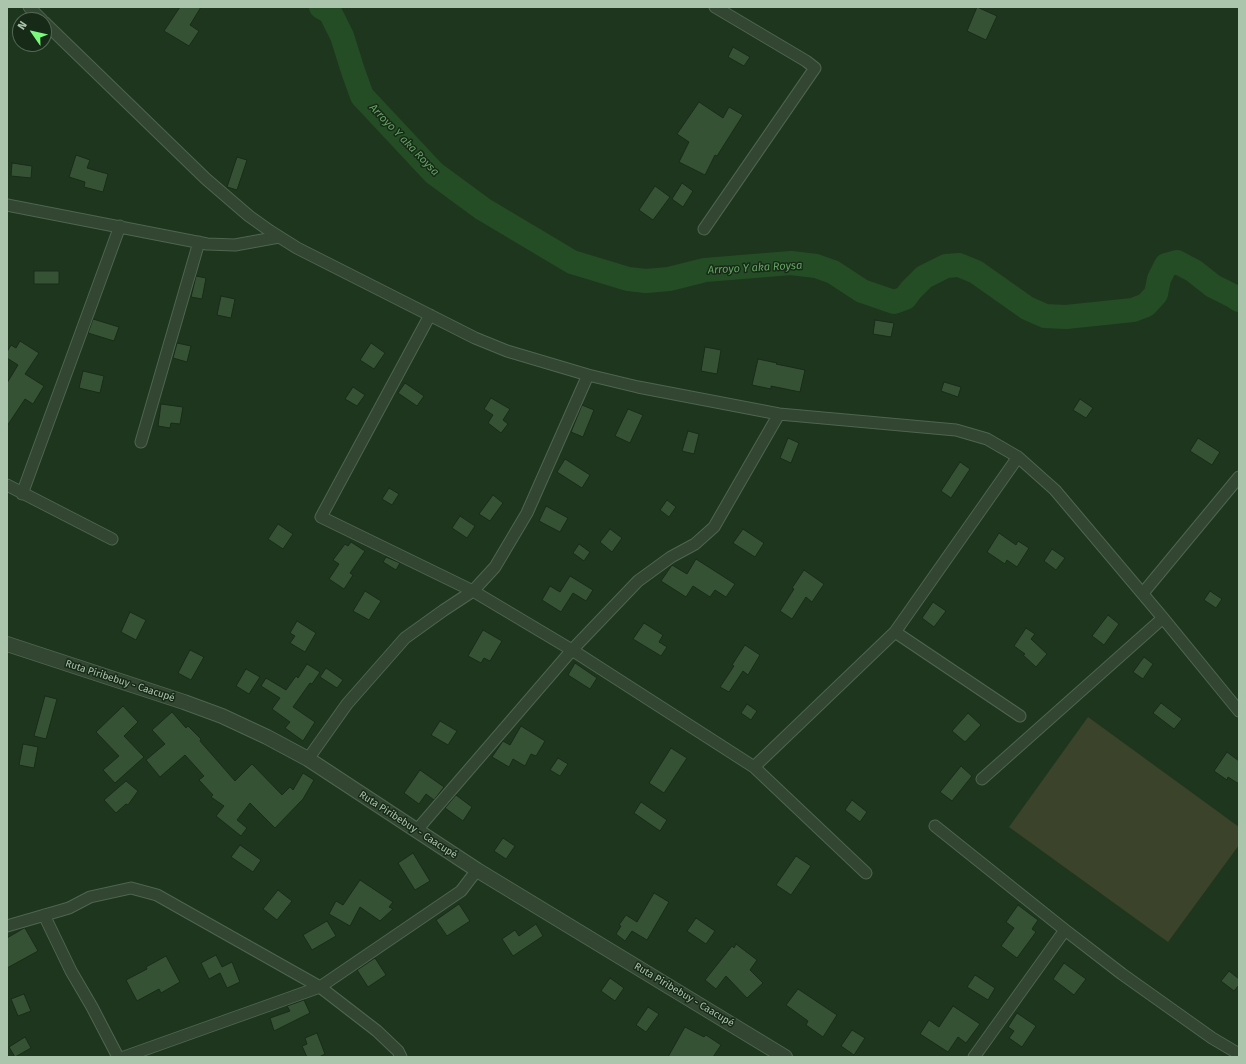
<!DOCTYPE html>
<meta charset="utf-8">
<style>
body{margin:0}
#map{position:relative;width:1246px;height:1064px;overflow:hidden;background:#1e361e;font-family:"Fira Sans",sans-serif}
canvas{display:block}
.frame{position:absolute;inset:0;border:8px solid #abc4ac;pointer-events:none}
.north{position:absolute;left:12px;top:12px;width:40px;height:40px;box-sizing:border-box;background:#172a17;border:1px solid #526853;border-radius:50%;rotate:304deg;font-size:11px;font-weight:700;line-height:16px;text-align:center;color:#abc4ac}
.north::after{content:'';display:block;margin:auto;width:14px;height:18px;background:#79fa7d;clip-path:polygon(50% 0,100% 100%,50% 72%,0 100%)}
</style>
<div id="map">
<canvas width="1246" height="1064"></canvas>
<div class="frame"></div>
<div class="north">N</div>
</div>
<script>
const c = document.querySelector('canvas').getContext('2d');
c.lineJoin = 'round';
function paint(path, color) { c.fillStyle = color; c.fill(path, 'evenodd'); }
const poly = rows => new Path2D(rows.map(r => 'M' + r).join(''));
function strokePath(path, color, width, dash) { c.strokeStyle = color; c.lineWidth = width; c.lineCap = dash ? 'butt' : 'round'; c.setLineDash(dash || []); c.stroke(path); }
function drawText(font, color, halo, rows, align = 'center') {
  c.font = font + ' "Fira Sans",sans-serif'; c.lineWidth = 3; c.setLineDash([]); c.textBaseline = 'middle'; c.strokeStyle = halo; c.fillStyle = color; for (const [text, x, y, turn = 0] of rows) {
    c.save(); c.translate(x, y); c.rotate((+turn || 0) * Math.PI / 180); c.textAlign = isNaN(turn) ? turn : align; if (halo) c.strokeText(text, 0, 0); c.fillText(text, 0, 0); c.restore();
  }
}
paint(poly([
 [1088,717,1239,827,1239,845,1168,942,1009,827]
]), '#3c432b');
strokePath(poly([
 [321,7,330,12,342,36,353,71,362,96,434,173,483,209,572,262,628,279,646,281,669,279,705,270,791,263,816,266,833,272,862,291,894,302,905,298,911,290,924,277,946,266,959,265,976,272,1027,308,1045,316,1066,317,1133,310,1146,305,1156,294,1159,279,1166,265,1177,262,1194,271,1213,286,1233,296,1239,300]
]), '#254d25', 24);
const building = poly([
 [180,7,201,7,190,25,199,31,189,46,164,31,180,7],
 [977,7,997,16,986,40,967,31,977,7],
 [733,47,750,57,744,66,728,57,733,47],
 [699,102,723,118,729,107,743,115,717,156,715,155,705,175,679,162,689,142,677,134,699,102],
 [76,155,90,160,87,168,108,174,103,192,84,187,85,182,69,177,76,155],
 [237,157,247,160,237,190,227,187,237,157],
 [12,163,32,166,31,178,11,176,12,163],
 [682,183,693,191,683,207,672,199,682,183],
 [655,186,670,197,653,220,639,210,655,186],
 [34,271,59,271,59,284,34,284,34,271],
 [196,276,206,278,202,299,191,297,196,276],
 [221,296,235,299,231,318,217,315,221,296],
 [93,319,119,327,114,341,88,333,93,319],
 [875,320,894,323,891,337,873,334,875,320],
 [20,341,39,353,25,374,44,386,33,404,25,399,7,426,7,383,18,365,7,358,7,352,11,345,16,348,20,341],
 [177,343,191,346,187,362,173,358,177,343],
 [371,343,385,353,374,369,360,360,371,343],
 [705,347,721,350,717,374,701,371,705,347],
 [758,359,777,363,776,364,805,370,800,392,771,386,771,389,752,385,758,359],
 [83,371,104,376,100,393,79,388,83,371],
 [944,382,961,387,958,397,941,391,944,382],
 [405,383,424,396,417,406,398,393,405,383],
 [353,387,365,395,357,406,345,399,353,387],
 [491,398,510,409,503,420,508,424,501,433,488,423,493,415,484,409,491,398],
 [1080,399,1093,408,1086,418,1073,410,1080,399],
 [161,404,183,407,180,424,171,423,170,428,158,426,161,404],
 [582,405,594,410,583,437,571,432,582,405],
 [628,409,643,415,630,443,615,436,628,409],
 [688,431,699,434,694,454,682,451,688,431],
 [788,438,799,443,791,463,780,458,788,438],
 [1198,438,1220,452,1212,465,1190,451,1198,438],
 [565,459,590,475,582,488,557,472,565,459],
 [960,462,970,469,951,498,941,491,960,462],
 [389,488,399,494,392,505,382,499,389,488],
 [493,495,503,503,490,521,479,514,493,495],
 [667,500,676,507,669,517,660,510,667,500],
 [546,506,568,518,560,532,539,521,546,506],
 [460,516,475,526,467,538,452,528,460,516],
 [278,524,293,534,283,549,268,539,278,524],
 [610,529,622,538,612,552,600,542,610,529],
 [743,529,764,543,755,557,733,543,743,529],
 [999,533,1016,545,1018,541,1029,548,1017,567,1007,560,1005,564,987,552,999,533],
 [351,542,365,551,350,573,353,575,344,589,329,579,339,564,333,560,345,544,348,546,351,542],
 [579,544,590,552,584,561,573,553,579,544],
 [1052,549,1065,558,1056,570,1044,561,1052,549],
 [386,557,400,563,396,570,383,562,386,557],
 [696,559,735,584,726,597,715,590,710,597,693,586,686,597,661,581,672,565,687,574,696,559],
 [804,570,824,584,812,602,806,597,792,619,780,611,794,589,792,588,804,570],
 [570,576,593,590,586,601,573,593,561,612,542,600,550,586,560,592,570,576],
 [365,591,381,601,369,620,353,611,365,591],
 [1210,591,1222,599,1216,608,1204,600,1210,591],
 [933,602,946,611,934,627,922,618,933,602],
 [130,612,146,620,136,640,121,632,130,612],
 [1108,615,1119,624,1104,645,1092,636,1108,615],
 [297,621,316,633,305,652,290,643,295,636,290,633,297,621],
 [644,623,663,635,659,642,667,647,661,656,633,639,644,623],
 [1026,628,1035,634,1031,639,1047,654,1036,667,1023,655,1025,654,1014,646,1026,628],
 [483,630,502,641,490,661,484,658,481,663,468,656,483,630],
 [745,645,760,655,748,675,743,671,729,692,720,687,734,666,732,665,745,645],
 [190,650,204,657,191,680,178,673,190,650],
 [1144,657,1153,664,1143,679,1133,672,1144,657],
 [575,663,597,678,590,689,568,675,575,663],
 [307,664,320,672,312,684,310,683,293,707,315,722,303,741,285,728,290,722,272,709,280,698,261,686,266,678,286,690,296,676,298,678,307,664],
 [326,668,343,680,337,688,320,677,326,668],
 [246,669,260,677,249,694,236,686,246,669],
 [45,696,57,699,46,739,34,736,45,696],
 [1161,703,1182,719,1174,729,1153,713,1161,703],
 [747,704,757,711,751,720,741,713,747,704],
 [123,706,138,722,124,736,144,757,115,783,103,770,119,756,96,732,123,706],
 [172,712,186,728,188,726,201,739,200,741,235,781,252,764,282,795,290,787,293,790,303,773,314,780,303,799,275,828,250,803,237,820,247,828,241,836,216,816,224,806,211,797,213,795,199,780,204,776,185,755,160,777,146,760,165,744,152,730,172,712],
 [968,713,981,725,965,742,952,731,968,713],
 [440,721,457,731,448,745,431,735,440,721],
 [521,726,545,741,536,756,531,754,525,766,513,759,509,767,492,757,503,741,510,745,521,726],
 [23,744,38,747,34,768,19,765,23,744],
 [671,748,687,758,664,793,649,783,671,748],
 [1227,752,1239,761,1239,784,1228,777,1227,780,1214,771,1227,752],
 [558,758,568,764,560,776,550,770,558,758],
 [961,766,972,776,952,801,940,792,961,766],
 [420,770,444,787,434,800,426,794,419,804,404,793,420,770],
 [126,781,138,791,128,805,126,804,116,813,104,800,126,781],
 [456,795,472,807,463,821,445,808,456,795],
 [852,800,867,812,860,822,845,810,852,800],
 [641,802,667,820,660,831,634,813,641,802],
 [503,838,515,846,506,859,494,851,503,838],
 [240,845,261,860,253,872,231,857,240,845],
 [413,853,430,881,415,890,398,863,413,853],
 [796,856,811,866,791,895,776,885,796,856],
 [360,880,393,902,389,907,393,909,380,921,360,907,350,926,329,914,336,901,343,905,360,880],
 [278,890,292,901,277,920,263,909,278,890],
 [654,893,669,902,647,940,632,931,625,941,616,934,621,926,619,925,626,915,637,922,654,893],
 [459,904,470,921,447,936,436,920,459,904],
 [1018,905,1038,920,1032,929,1036,932,1017,958,1001,946,1014,928,1006,922,1018,905],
 [696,918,715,931,706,944,687,931,696,918],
 [327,921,336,936,312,950,303,935,327,921],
 [536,924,543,936,513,956,502,939,515,930,519,936,536,924],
 [24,928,25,928,38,951,7,968,7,938,24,928],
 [736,944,757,960,750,970,763,983,747,998,726,976,716,989,705,980,732,946,734,948,736,944],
 [216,955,222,967,232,962,240,982,227,988,220,973,209,979,201,963,216,955],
 [166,956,180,982,161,993,159,989,137,1001,126,980,147,969,146,967,166,956],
 [375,958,386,975,368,987,357,970,375,958],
 [1064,963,1086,979,1074,995,1053,979,1064,963],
 [1229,971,1239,979,1239,985,1234,991,1221,981,1229,971],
 [975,975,995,988,988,1000,967,987,975,975],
 [610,978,624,988,615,1001,601,991,610,978],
 [798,989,837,1015,823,1037,806,1025,808,1021,786,1005,798,989],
 [24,994,31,1011,18,1016,11,999,24,994],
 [304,1000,310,1013,274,1031,270,1018,290,1011,287,1006,304,1000],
 [953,1006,980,1024,966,1043,958,1037,948,1052,920,1034,929,1020,939,1027,953,1006],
 [648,1007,659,1014,646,1032,636,1025,648,1007],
 [1017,1013,1036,1026,1022,1047,1009,1038,1014,1031,1008,1027,1017,1013],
 [685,1027,704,1037,706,1035,721,1045,713,1057,668,1057,685,1027],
 [852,1030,865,1038,854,1055,841,1046,852,1030],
 [317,1033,325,1054,319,1057,307,1057,302,1046,307,1044,305,1038,317,1033],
 [25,1037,31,1048,15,1057,9,1047,25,1037]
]);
paint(building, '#355235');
strokePath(building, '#192c19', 1);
const minor = poly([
 [29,7,42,20],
 [44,22,206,179,249,216,270,231,297,248,475,338,507,351,588,375,638,387,779,414,956,430,987,439,1018,457,1055,490,1163,618,1239,711],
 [7,205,207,244,235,245,279,237],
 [704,229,815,68,806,61,715,7],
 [430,315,321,517,473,591,572,650,754,767,866,873],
 [141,442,199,242],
 [7,485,112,539],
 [22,494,120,226],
 [1143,593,1239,477],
 [895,632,1020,716],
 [308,759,347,704,405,638,444,610,473,591,495,567,527,513,588,375],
 [754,767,895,632,1018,457],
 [982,779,1163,618],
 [935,826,1065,930,1122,974,1212,1038,1239,1054],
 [416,831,572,650,638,581,671,557,695,544,714,527,779,414],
 [44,915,71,971,92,1007,118,1057],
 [7,926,69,908,90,897,131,888,157,895,320,987,377,1031,398,1051,401,1057],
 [124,1057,320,987,461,891,477,870],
 [974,1057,1065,930]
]);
const tertiary = poly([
 [7,644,184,702,222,716,267,737,308,759,477,870,785,1057]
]);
strokePath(minor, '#4f654f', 13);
strokePath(tertiary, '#4f654f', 16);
strokePath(minor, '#324632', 11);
strokePath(tertiary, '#324632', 14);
drawText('10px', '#abc4ac', '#172a17', [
 ["Ruta Piribebuy - Caacupé",120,681,18],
 ["Ruta Piribebuy - Caacupé",408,825,33],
 ["Ruta Piribebuy - Caacupé",684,995,31]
]);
drawText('italic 11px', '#63a462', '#172a17', [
 ["Arroyo Y aka Roysa",404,140,46],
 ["Arroyo Y aka Roysa",755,268,-3]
]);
</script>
